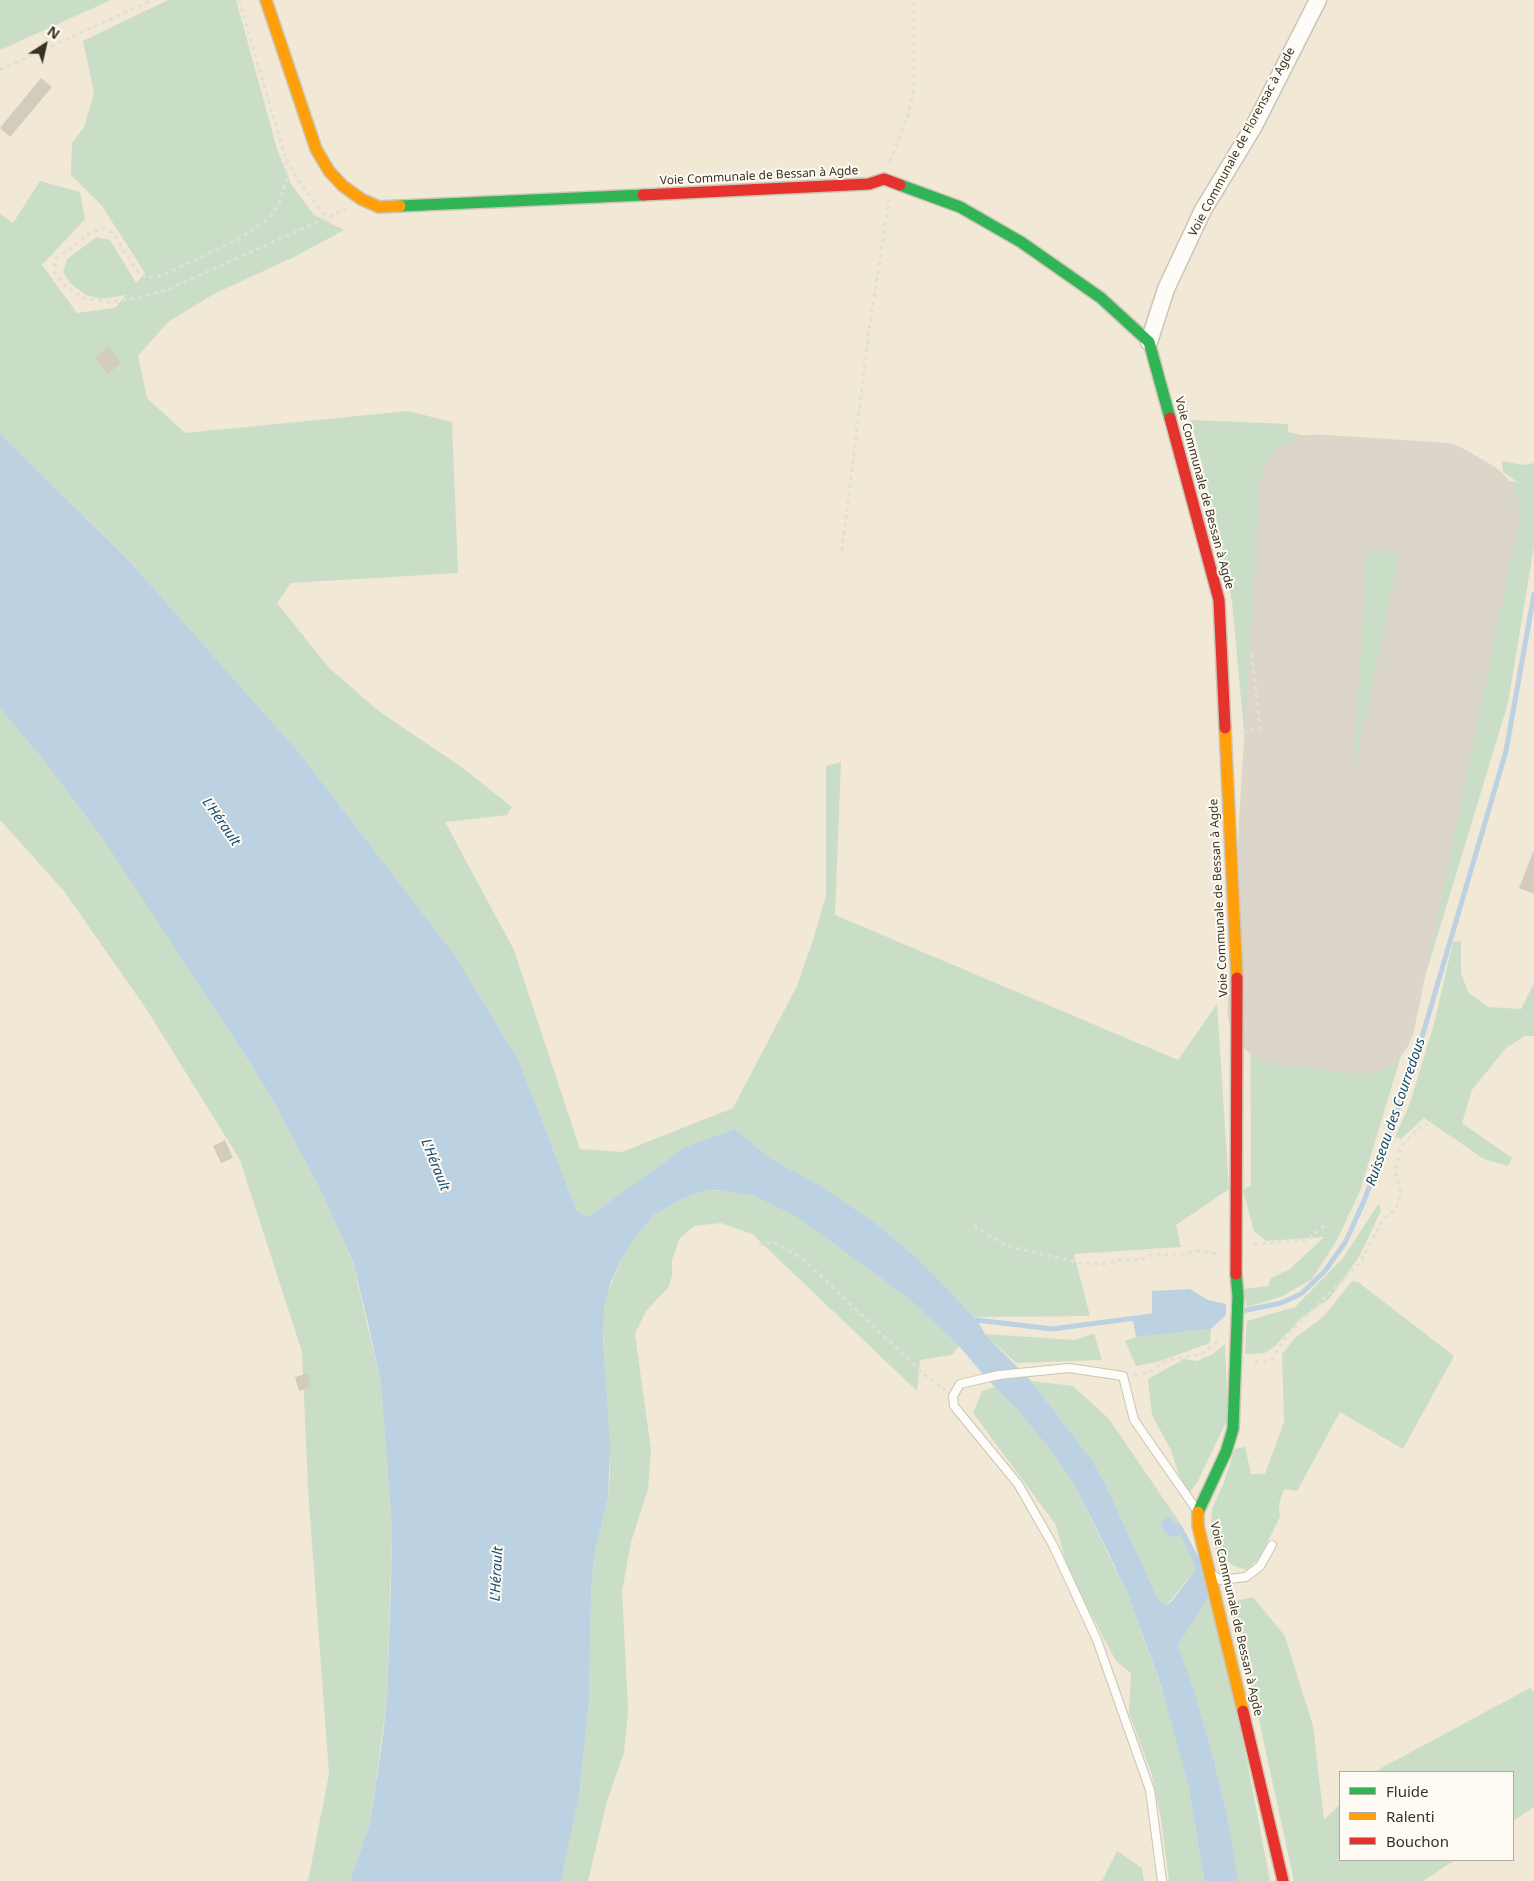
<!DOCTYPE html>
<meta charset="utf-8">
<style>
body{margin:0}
#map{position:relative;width:1534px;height:1881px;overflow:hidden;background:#f1e8d5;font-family:"Noto Sans",sans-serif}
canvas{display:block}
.legend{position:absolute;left:1339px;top:1771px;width:175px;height:90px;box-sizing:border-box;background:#fefbf4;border:1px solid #afaba1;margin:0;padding:6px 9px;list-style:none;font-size:15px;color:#383224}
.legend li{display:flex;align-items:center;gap:10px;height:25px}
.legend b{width:25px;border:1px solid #afaba1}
.north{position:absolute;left:20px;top:20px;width:50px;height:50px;-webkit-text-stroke:4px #fefbf4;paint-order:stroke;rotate:35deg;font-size:14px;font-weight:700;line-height:20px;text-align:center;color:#383224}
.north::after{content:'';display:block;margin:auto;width:18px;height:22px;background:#383224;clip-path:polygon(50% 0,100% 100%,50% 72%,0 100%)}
</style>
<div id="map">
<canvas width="1534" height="1881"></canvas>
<ul class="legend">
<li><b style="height:6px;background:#30b455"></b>Fluide</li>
<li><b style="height:6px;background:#ff9f0a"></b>Ralenti</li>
<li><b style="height:6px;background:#e5322d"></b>Bouchon</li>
</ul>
<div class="north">N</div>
</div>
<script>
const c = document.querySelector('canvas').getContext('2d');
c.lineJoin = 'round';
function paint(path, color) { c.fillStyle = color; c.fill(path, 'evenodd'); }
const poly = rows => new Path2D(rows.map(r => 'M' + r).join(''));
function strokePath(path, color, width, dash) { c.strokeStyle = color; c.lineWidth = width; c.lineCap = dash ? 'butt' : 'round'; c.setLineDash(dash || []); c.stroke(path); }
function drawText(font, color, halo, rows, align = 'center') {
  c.font = font + ' "Noto Sans",sans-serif'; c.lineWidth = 4; c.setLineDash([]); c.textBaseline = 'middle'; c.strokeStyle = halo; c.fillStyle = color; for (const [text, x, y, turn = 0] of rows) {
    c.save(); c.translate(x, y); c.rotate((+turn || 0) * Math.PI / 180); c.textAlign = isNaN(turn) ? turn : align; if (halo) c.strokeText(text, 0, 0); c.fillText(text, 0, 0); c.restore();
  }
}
paint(poly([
 [0,0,111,0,0,50],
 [168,0,236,0,277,149,291,184,314,215,344,230,298,255,214,294,168,322,138,356,147,398,185,433,408,411,452,422,458,573,291,583,277,603,329,668,380,712,460,766,512,807,507,815,445,822,514,950,580,1149,622,1152,733,1108,797,986,814,937,826,895,826,766,841,762,835,915,1178,1060,1217,1004,1229,1189,1176,1225,1181,1247,1074,1254,1090,1316,974,1317,920,1261,877,1224,818,1184,768,1157,735,1130,685,1147,588,1217,577,1211,519,1061,454,954,297,750,131,563,0,433,0,214,13,223,40,181,80,192,85,219,42,265,77,313,115,308,126,295,102,299,86,295,71,284,63,272,67,259,97,237,110,240,136,283,145,273,102,206,71,175,72,143,84,127,94,93,83,41],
 [1191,420,1288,424,1288,432,1519,483,1503,472,1502,461,1524,465,1534,463,1534,546,1508,703,1360,1191,1337,1240,1312,1279,1283,1296,1247,1307,1244,1289,1268,1286,1271,1278,1290,1269,1324,1237,1266,1241,1254,1231,1243,1190,1251,1185,1249,785,1232,602,1219,531],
 [0,709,41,757,102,838,213,1006,267,1090,318,1185,353,1263,381,1384,392,1529,387,1699,370,1823,350,1881,308,1881,329,1774,308,1489,302,1352,240,1160,147,1010,64,891,0,820],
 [1461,941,1461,973,1468,992,1488,1007,1521,1009,1534,983,1534,1036,1525,1036,1506,1048,1472,1090,1462,1123,1512,1158,1508,1166,1484,1159,1424,1118,1401,1139,1395,1137,1410,1103,1434,1024,1453,942],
 [729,1190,754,1196,797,1217,909,1299,959,1346,952,1355,920,1360,917,1391,752,1234,721,1223,694,1226,680,1238,672,1260,672,1276,668,1288,646,1311,635,1334,651,1450,648,1489,631,1542,622,1591,628,1711,624,1753,607,1801,588,1881,561,1881,579,1797,589,1702,591,1595,594,1556,608,1498,610,1472,602,1307,622,1258,632,1242,654,1215,681,1199,704,1191],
 [1379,1203,1381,1211,1359,1257,1329,1299,1302,1317,1276,1345,1265,1353,1245,1354,1247,1321,1295,1307,1343,1258],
 [1352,1281,1358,1282,1454,1356,1403,1449,1340,1412,1297,1491,1284,1489,1279,1504,1280,1517,1260,1557,1247,1570,1234,1566,1217,1553,1210,1534,1212,1509,1223,1485,1235,1449,1245,1447,1251,1474,1265,1474,1284,1422,1282,1354,1296,1337,1323,1317],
 [1211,1329,1210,1343,1160,1361,1136,1366,1125,1341,1136,1337],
 [1094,1333,1102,1360,1016,1363,985,1334,1075,1340],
 [1225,1344,1228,1418,1197,1483,1189,1493,1179,1475,1171,1450,1152,1415,1148,1379,1184,1359,1197,1361,1213,1354],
 [1031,1381,1073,1386,1109,1419,1182,1526,1167,1516,1161,1524,1163,1532,1172,1537,1181,1534,1196,1569,1166,1606,1158,1599,1105,1483,1092,1460],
 [1005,1383,1075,1486,1128,1595,1168,1706,1188,1785,1204,1881,1169,1881,1161,1819,1152,1775,1129,1713,1131,1673,1116,1661,1068,1571,1056,1525,973,1413,982,1391],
 [1211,1594,1241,1730,1270,1881,1237,1881,1228,1820,1214,1760,1197,1700,1177,1645],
 [1253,1597,1285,1636,1313,1726,1324,1820,1340,1804,1340,1860,1455,1860,1423,1881,1294,1881,1251,1683,1228,1603],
 [1530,1688,1534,1692,1534,1807,1513,1821,1513,1772,1374,1772],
 [1117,1851,1142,1868,1144,1881,1102,1881]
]), '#cadec7');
paint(poly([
 [0,433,131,563,297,750,454,954,519,1061,577,1211,588,1217,685,1147,735,1129,768,1157,818,1184,877,1224,920,1261,977,1320,985,1334,1031,1381,1092,1460,1105,1483,1158,1599,1166,1606,1172,1601,1196,1569,1181,1535,1172,1537,1163,1532,1161,1524,1167,1516,1182,1526,1208,1575,1211,1594,1178,1645,1197,1700,1214,1760,1228,1820,1238,1881,1204,1881,1188,1785,1162,1688,1128,1595,1110,1556,1075,1486,1050,1449,1017,1409,987,1379,959,1346,909,1299,797,1217,754,1196,717,1190,704,1191,681,1199,654,1215,632,1242,622,1258,611,1282,604,1306,603,1336,610,1445,608,1498,594,1556,591,1595,589,1702,579,1797,561,1881,350,1881,370,1823,382,1743,387,1699,391,1584,392,1529,381,1384,368,1323,353,1262,318,1185,267,1090,213,1006,102,838,41,757,0,709],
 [1190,1289,1208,1300,1226,1304,1226,1315,1211,1329,1136,1337,1133,1320,1152,1318,1152,1291]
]), '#bcd2e2');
strokePath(poly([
 [1242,1311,1281,1303,1301,1294,1325,1271,1346,1241,1364,1201,1412,1071,1506,751,1534,594],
 [977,1320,1052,1329,1159,1315]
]), '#bcd2e2', 5);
strokePath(poly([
 [1315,490,1438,498,1464,513,1360,1018,1283,1009,1315,490]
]), '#dcd6ca', 111);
paint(poly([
 [41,78,52,87,10,137,0,128],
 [108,347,121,363,108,374,95,358],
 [1533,852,1534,852,1534,894,1519,888],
 [225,1140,233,1158,221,1163,213,1146],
 [308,1373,311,1387,299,1391,295,1377]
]), '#d3ccbd');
const lane = poly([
 [1215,1576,1220,1580,1246,1577,1260,1566,1272,1545],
 [1162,1881,1150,1790,1097,1640,1053,1545,1018,1484,954,1406,953,1396,960,1384,999,1375,1069,1368,1123,1376,1134,1420,1196,1509]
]);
const street = poly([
 [1149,342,1166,289,1203,210,1254,126,1318,0]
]);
const fast = poly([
 [900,185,960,207,1021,242,1101,298,1149,342,1170,418],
 [400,206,643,195],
 [1198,1512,1226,1452,1233,1429,1238,1296,1236,1274]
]);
const slow = poly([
 [266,0,316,149,329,171,343,186,361,199,379,207,400,206],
 [1225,728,1237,978],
 [1198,1512,1198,1526,1243,1711]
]);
const jam = poly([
 [643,195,869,184,884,179,900,185],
 [1170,418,1219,600,1225,728],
 [1236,1274,1237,978],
 [1243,1711,1283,1881]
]);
strokePath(lane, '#cbc5b6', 10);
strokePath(street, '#cbc5b6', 19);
strokePath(fast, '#cbc5b6', 14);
strokePath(slow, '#cbc5b6', 14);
strokePath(jam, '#cbc5b6', 14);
strokePath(poly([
 [239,0,285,156,287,179,279,204,270,217,241,238,163,275,146,278,136,270,114,234,104,228,90,233,55,260,54,272,65,286,83,298,108,302,138,298,169,289,346,209],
 [0,70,152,0],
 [287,159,298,181,328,219],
 [890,162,907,117,914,89,914,0],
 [842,551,869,330,889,200],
 [1243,732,1260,728,1251,650],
 [974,1226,1007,1246,1081,1263,1103,1264,1124,1259,1140,1260,1153,1254,1179,1255,1198,1251,1218,1254],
 [1254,1244,1308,1240,1328,1222],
 [759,1245,773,1242,802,1258,925,1375,945,1390],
 [1255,1362,1270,1361,1289,1333,1360,1263,1382,1221,1396,1208,1401,1194,1395,1171,1401,1147,1417,1129,1428,1124],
 [1134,1375,1147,1373,1168,1360,1201,1354,1217,1342]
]), '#e2dfd8', 3, [4, 4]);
strokePath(lane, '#fdfcf9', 8);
strokePath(street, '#fdfcf9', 16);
strokePath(fast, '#30b455', 11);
strokePath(slow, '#ff9f0a', 11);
strokePath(jam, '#e5322d', 11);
drawText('12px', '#383224', '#fefbf4', [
 ["Voie Communale de Florensac à Agde",1242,142,-62],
 ["Voie Communale de Bessan à Agde",759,176,-3],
 ["Voie Communale de Bessan à Agde",1204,493,75],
 ["Voie Communale de Bessan à Agde",1219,898,-93],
 ["Voie Communale de Bessan à Agde",1236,1619,77]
]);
drawText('italic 14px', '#124b72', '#fefbf4', [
 ["L'Hérault",221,822,55],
 ["Ruisseau des Courredous",1396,1112,-71],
 ["L'Hérault",435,1165,68],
 ["L'Hérault",497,1574,-87]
]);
</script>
